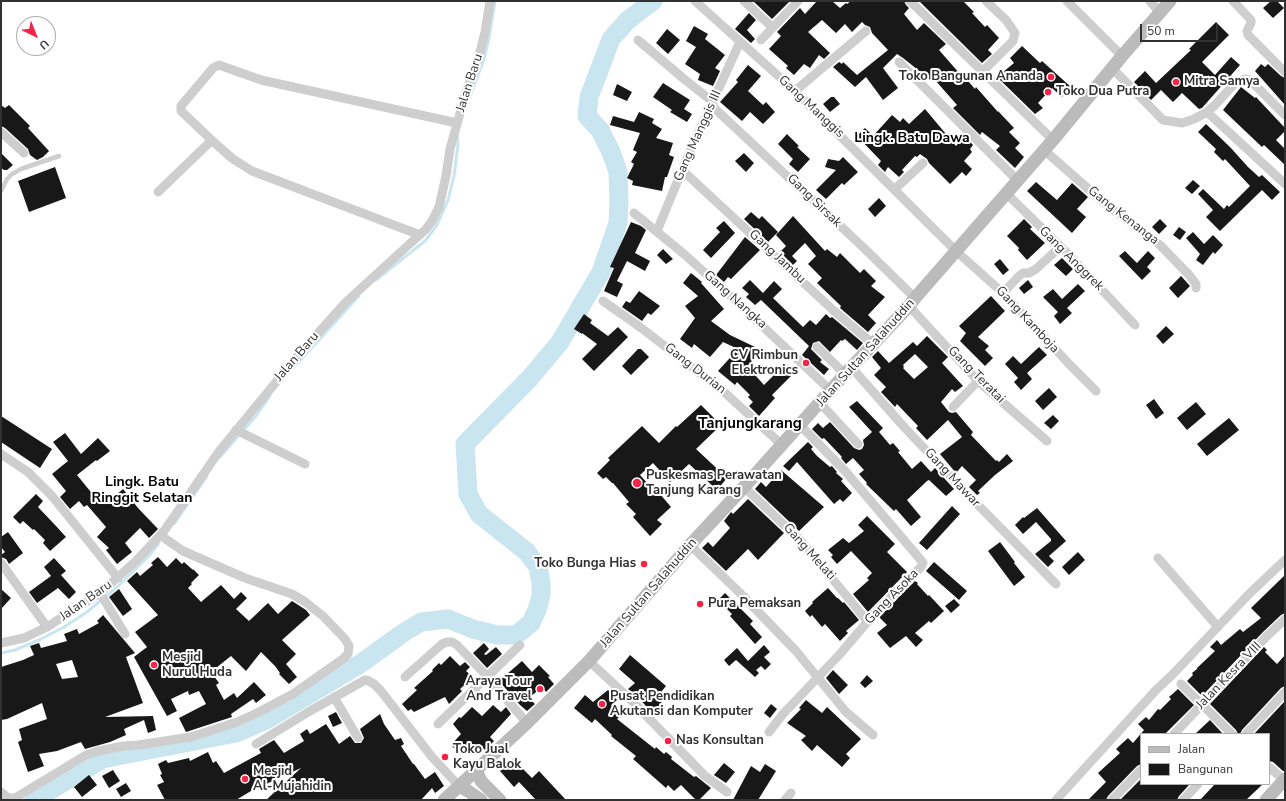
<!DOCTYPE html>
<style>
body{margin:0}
#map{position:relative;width:1286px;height:801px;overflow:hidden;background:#fff;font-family:"Nunito Sans",sans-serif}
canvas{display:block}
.frame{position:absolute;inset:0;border:2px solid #313131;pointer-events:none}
.legend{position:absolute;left:1140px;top:733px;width:130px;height:52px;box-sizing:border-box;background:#fff;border:1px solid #adadad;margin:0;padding:5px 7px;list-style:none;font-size:12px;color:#313131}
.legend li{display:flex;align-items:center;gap:8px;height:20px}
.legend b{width:20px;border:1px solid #adadad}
.north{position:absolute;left:16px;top:16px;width:40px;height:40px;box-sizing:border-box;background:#fff;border:1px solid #adadad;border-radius:50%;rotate:137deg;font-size:11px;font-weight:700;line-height:16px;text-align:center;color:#313131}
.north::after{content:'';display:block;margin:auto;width:14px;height:18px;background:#f72448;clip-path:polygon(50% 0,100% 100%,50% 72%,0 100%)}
.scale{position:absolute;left:1140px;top:24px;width:78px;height:18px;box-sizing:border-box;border:2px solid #313131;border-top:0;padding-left:5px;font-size:12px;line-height:14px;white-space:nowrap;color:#313131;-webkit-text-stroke:3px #fff;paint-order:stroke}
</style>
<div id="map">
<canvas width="1286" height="801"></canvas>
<div class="frame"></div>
<ul class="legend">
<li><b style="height:5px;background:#bbb"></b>Jalan</li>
<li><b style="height:11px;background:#181818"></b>Bangunan</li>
</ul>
<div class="north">U</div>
<div class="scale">50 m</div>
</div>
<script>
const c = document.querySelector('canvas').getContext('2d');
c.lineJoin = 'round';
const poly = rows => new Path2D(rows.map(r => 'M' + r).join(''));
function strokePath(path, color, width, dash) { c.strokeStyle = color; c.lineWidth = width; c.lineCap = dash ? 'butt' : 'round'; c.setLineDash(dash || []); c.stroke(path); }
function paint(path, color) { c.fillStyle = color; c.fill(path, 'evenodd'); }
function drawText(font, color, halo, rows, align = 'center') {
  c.font = font + ' "Nunito Sans",sans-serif'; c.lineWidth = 4; c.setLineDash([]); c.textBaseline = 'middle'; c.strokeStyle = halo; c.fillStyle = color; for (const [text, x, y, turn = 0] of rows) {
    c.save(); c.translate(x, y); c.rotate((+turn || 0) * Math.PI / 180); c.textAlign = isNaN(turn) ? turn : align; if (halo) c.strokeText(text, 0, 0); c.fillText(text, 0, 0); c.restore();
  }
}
strokePath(poly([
 [469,99,484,59,489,38,495,1],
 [376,280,425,241,437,225,448,200,454,176,458,144,457,135],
 [294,367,359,296],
 [220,457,256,416,270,396],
 [174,524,207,476],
 [1,653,15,650,39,640,64,627,87,612,117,587,148,557,159,543]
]), '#c9e5f0', 3);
strokePath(poly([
 [34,800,102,759,236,733,266,720,360,664,403,633,421,622,448,619,473,629,497,635,516,635,531,623,537,610,541,596,541,583,538,567,527,552,479,514,468,494,465,444,530,378,560,342,601,272,618,223,619,201,618,172,611,152,600,130,587,116,589,97,611,39,628,20,653,1]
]), '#c9e5f0', 19);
paint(poly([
 [753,1,790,1,772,19],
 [817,1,832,1,840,8,846,3,847,4,851,1,904,1,906,5,909,8,904,14,917,30,924,23,946,44,939,50,967,82,968,81,975,89,976,87,998,112,998,111,1014,128,1009,132,1020,143,1015,148,1024,157,1015,168,996,150,1000,146,982,132,980,135,953,108,957,105,935,80,933,82,903,58,897,54,883,68,898,88,883,100,866,77,855,87,833,67,839,62,842,64,843,62,857,75,888,50,872,33,870,27,865,25,862,22,852,32,845,24,836,33,822,20,808,32,830,53,824,59,819,55,810,68,804,64,794,75,786,68,788,66,769,49,781,36,777,32,800,8,805,14],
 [919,1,963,1,974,12,972,13,985,27,987,25,999,38,988,50,992,54,982,63],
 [1271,1,1277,1,1284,8,1273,18,1263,8],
 [749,13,756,20,747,30,755,39,751,43,735,29],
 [1216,22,1229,35,1202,62,1215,75,1231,57,1240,65,1202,108,1199,109,1182,93,1173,102,1161,90,1151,100,1134,82,1145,71,1156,83,1191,50,1189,49],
 [694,26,708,34,705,39,725,55,715,68,720,71,713,86,698,80,700,74,685,64,696,47,686,41],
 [667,29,680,40,668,54,656,43],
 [1022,46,1040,63,1042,61,1071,87,1062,97,1052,88,1038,103,1043,108,1035,114,997,77,1014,63,1010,58],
 [1261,64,1265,67,1268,64,1281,76,1285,78,1285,105,1255,71],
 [748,65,761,76,748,91,763,105,766,102,775,112,763,124,750,112,742,121,720,102,738,82,736,80],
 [663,83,690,100,684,109,692,114,687,122,670,112,672,110,653,97],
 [617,84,632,92,627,101,613,95],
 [1241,87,1255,98,1256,97,1285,128,1285,131,1276,140,1285,149,1285,165,1264,145,1262,147,1223,110],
 [831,97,834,97,840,104,830,112,823,104],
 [1,105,5,108,9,105,30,126,28,128,49,151,43,157,37,160,30,155,28,149,5,128,1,126],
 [925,109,956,146,965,136,973,145,970,149,972,152,964,161,972,169,966,176,962,172,950,184,929,163,927,159,920,154,917,157,915,156,902,170,904,172,899,177,888,167,885,172,878,165,881,161,857,136,865,128,873,136,892,115,900,122,903,118,909,124],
 [639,112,654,119,652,123,662,129,656,138,673,143,669,155,674,157,667,177,665,177,662,191,632,185,633,181,627,178,634,164,631,162,637,152,633,150,640,133,610,125,613,116,634,122],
 [1206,124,1230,147,1248,167,1259,177,1262,175,1280,192,1272,200,1262,190,1220,231,1206,217,1213,210,1198,194,1203,189,1224,209,1227,205,1229,207,1250,186,1225,159,1223,161,1214,152,1216,149,1198,132],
 [787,134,799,146,797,147,810,159,798,172,789,164,793,159,778,144],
 [1,153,13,165,7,170,4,170,1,168],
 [744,153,754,163,746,172,735,161],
 [843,157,858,172,844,185,842,183,826,199,816,190,836,170,825,167,828,159,839,161],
 [55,167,66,198,29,212,18,181],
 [1193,180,1200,186,1192,194,1185,188],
 [1036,182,1057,200,1072,183,1088,197,1077,209,1086,217,1072,233,1027,191],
 [879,198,886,206,875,217,868,209],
 [751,212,759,219,762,216,778,232,768,242,744,219],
 [793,216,825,251,827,249,837,257,840,253,860,273,864,269,876,281,871,286,885,297,868,315,876,323,868,332,840,308,841,306,817,283,822,278,808,264,816,256,805,243,792,256,797,261,793,265,780,252,786,246,776,235],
 [1024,219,1032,227,1030,229,1045,243,1027,260,1018,250,1019,248,1007,236],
 [1160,219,1167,226,1159,234,1152,227],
 [724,221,735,233,711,258,703,250,720,232,716,228],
 [631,222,641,226,646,230,635,253,650,261,645,271,627,261,617,281,623,284,617,297,604,291,614,268,610,267],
 [1179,227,1186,232,1180,240,1173,235],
 [1193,232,1204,244,1213,235,1223,245,1215,254,1213,252,1203,265,1196,260,1200,254,1186,238],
 [745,237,760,250,731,279,728,277,724,282,716,275],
 [663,249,673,259,666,264,657,255],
 [1125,251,1137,263,1148,251,1155,258,1147,267,1151,271,1142,280,1119,256],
 [1062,258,1073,269,1066,276,1054,265],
 [1000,259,1009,270,1003,275,994,264],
 [691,273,702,282,701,283,724,309,711,321,730,335,755,347,751,351,756,357,747,366,764,385,782,367,791,376,772,395,775,398,759,416,749,406,753,402,748,397,750,395,737,382,735,385,718,371,738,349,723,342,710,357,694,344,692,348,680,339,695,318,685,306,698,296,683,283],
 [1181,276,1190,286,1178,298,1169,288],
 [750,280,763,293,774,281,782,289,773,298,803,327,810,320,816,325,826,314,830,318,832,317,863,343,857,350,845,339,842,341,841,340,830,352,819,341,813,343,811,349,822,360,820,362,829,369,824,375,802,355,809,346,761,300,755,305,746,297,749,294,742,288],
 [1028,280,1033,287,1024,294,1019,288],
 [1078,284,1085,291,1067,308,1072,313,1060,324,1054,316,1058,312,1043,297,1053,289,1062,299],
 [639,291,660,306,651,315,648,313,642,321,622,307,626,301,630,303],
 [991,296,1005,311,978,337,989,346,985,350,993,358,985,366,960,341,966,333,959,326],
 [584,314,592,320,590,323,608,336,618,327,628,337,594,371,582,359,597,344,582,333,582,334,574,329],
 [1166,326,1174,334,1163,344,1156,336],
 [927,336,948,357,942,363,963,386,955,392,952,389,941,402,949,412,952,413,956,412,973,432,971,435,996,461,997,460,999,462,1007,454,1013,461,995,475,978,491,980,493,977,495,969,487,976,480,962,466,956,473,940,454,962,437,948,420,927,440,916,428,918,426,897,404,895,407,881,392,886,387,874,375,881,368,872,357,878,351,889,363,913,342,917,346],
 [915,354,928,367,914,379,903,368,904,367,903,365],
 [1039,347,1047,355,1027,373,1032,379,1021,390,1014,382,1018,378,1005,364,1013,356,1021,364],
 [638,349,641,349,649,357,631,375,622,366],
 [1049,388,1057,397,1043,410,1035,401],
 [1154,399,1164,413,1156,419,1146,405],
 [857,401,883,428,879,432,890,445,893,443,900,451,898,452,912,469,921,461,931,472,935,468,954,489,946,496,929,480,927,481,907,500,921,517,911,526,896,509,894,511,866,484,867,483,859,474,864,470,853,458,846,464,841,458,842,457,824,438,822,439,812,429,818,423,823,428,830,422,854,448,859,450,862,449,864,445,863,440,872,432,849,407],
 [1196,402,1206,414,1187,430,1177,418],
 [701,405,721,425,696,449,727,478,717,490,689,464,670,482,653,463,640,475,658,495,660,494,671,507,657,520,662,524,650,536,633,517,636,514,626,504,629,502,613,483,612,483,606,477,603,479,597,473,610,460,608,458,642,426,659,443,676,426,677,427],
 [1053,415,1059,421,1051,429,1044,423],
 [1,416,52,449,40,468,1,442],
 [1229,418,1239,430,1207,456,1197,444],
 [65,433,81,454,98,438,110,451,97,461,96,460,77,475,99,502,102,500,106,504,123,489,138,508,158,529,149,538,140,528,125,543,132,552,117,564,106,550,109,548,97,537,106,527,87,505,84,507,79,501,70,509,60,497,66,491,52,474,68,461,53,442],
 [808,442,813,447,811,449,817,456,830,467,832,466,837,472,836,473,843,479,841,481,852,493,843,502,840,499,834,504,797,462,789,471,783,466],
 [781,470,824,507,799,531,755,489,761,482,766,487],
 [36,494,43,501,38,507,56,526,66,537,50,551,43,543,45,540,34,529,33,530,23,521,20,524,13,517],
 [748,499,784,533,758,560,748,549,726,571,702,548,708,542,713,547,730,528,724,521,731,512,733,514],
 [952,506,960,514,927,550,919,543],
 [1037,508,1066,541,1049,556,1054,561,1048,567,1035,554,1051,541,1051,539,1036,522,1023,534,1015,525,1023,517,1024,518],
 [867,516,895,544,887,552,907,572,868,612,853,594,869,580,867,578,872,573,851,551,837,564,831,557,833,555,828,550,843,538,849,543,864,531,858,525],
 [8,532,23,553,9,564,6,559,1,557,1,555,5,552,1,547,1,537],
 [1000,542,1015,562,1014,563,1025,577,1014,586,988,551],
 [1078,552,1085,560,1069,575,1062,567],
 [158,557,167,567,176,558,182,564,184,562,193,570,193,569,199,575,191,583,192,584,188,588,201,602,221,585,234,599,241,592,247,598,236,609,249,621,268,603,278,614,292,601,306,610,310,615,282,640,296,654,286,664,297,677,289,684,279,674,280,673,275,666,261,652,246,671,231,656,211,672,219,683,216,685,224,700,234,693,237,698,254,682,266,695,256,703,253,699,231,714,232,717,186,732,179,718,206,704,199,691,189,695,188,691,171,699,177,711,167,716,134,657,147,647,135,632,158,615,127,581,137,572,140,576,153,565,151,563],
 [54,558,66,571,61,575,76,592,69,599,58,588,37,603,29,592,51,576,44,567],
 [934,562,967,591,959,600,926,571],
 [1285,575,1285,613,1281,615,1263,632,1202,696,1187,681,1193,675,1192,673,1197,669,1197,668,1215,651,1210,647,1217,640,1221,645,1240,629,1243,632,1261,618,1251,608],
 [915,581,918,583,917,584,928,596,929,595,944,611,931,623,929,621,915,633,923,640,916,647,906,636,890,648,877,633,887,625,879,617],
 [828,588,837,598,838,598,843,603,844,602,859,620,846,631,848,633,840,641,825,624,822,627,812,615,810,617,805,611,813,603,812,602],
 [1,589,11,598,1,609],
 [119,589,132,609,123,616,109,597],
 [725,593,753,621,750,624,762,637,755,644,730,616,732,614,718,600],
 [954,599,960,605,951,613,945,606],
 [103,615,135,653,126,657,143,703,105,717,153,716,156,730,148,733,144,720,124,729,126,735,110,742,85,749,81,742,57,751,39,754,44,766,28,772,18,742,22,740,19,729,47,719,42,703,7,719,1,720,1,667,23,660,34,655,30,646,39,643,41,648,67,641,64,634,77,629,79,634,99,623,97,621],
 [72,660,78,677,62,679,56,664],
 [484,643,489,649,484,654,486,655,496,647,502,654,487,668,473,653],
 [764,645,770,652,764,657,771,664,765,670,761,666,756,670,759,673,755,677,736,660,729,666,724,660,737,648,748,661],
 [1264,647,1267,650,1265,652,1277,664,1285,655,1285,686,1281,688,1242,730,1240,734,1238,734,1236,730,1210,704],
 [630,655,666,686,657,697,664,706,654,715,636,695,628,689,635,683,619,669],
 [450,656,460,666,465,662,470,667,466,671,473,677,460,689,462,691,449,704,445,697,414,712,411,709,408,711,402,704,417,690,414,688,433,671,432,670,439,663,441,665],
 [522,661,532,672,539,665,550,676,548,677,554,684,546,692,542,687,529,698,535,704,527,711,520,705,499,681],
 [833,670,848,685,839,694,826,678],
 [867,675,873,681,865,688,860,683],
 [1178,689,1194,705,1165,734,1141,734,1141,764,1137,766,1108,796,1106,800,1088,800,1106,782,1098,773,1120,753,1116,749,1128,738,1133,743,1144,730,1138,724,1146,717,1149,720,1158,709,1160,710,1171,699,1169,697],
 [608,690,617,700,611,705,620,716,617,719,655,749,656,747,664,754,666,752,672,757,671,759,694,777,696,776,711,788,699,800,696,800,681,785,674,791,668,785,666,788,633,759,636,756,611,736,612,735,595,719,592,723,574,708,585,695,593,702],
 [806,700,822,713,827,707,861,739,846,754,850,758,842,767,817,745,812,751,801,740,806,736,787,723,801,709,799,708],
 [1285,701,1285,771,1283,771,1273,762,1269,761,1269,734,1254,734],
 [771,704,777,709,770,718,764,713],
 [493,705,501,712,506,707,511,714,490,737,494,741,485,750,478,744,472,751,464,744,457,751,451,745,461,734,453,724,459,717,461,718,472,707,482,716],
 [336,712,342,723,333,727,328,716],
 [380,714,384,724,395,740,401,738,404,744,401,746,413,764,414,764,425,779,435,772,444,786,435,793,432,788,421,800,266,800,301,768,251,791,236,800,165,800,157,785,164,782,160,775,162,774,158,764,166,760,168,763,189,758,190,761,208,752,213,763,216,761,224,773,261,753,259,749,274,740,284,753,304,741,300,734,307,729,310,734,326,724,339,744,350,736,355,743,361,743,364,738,360,729],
 [1210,720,1223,734,1195,734],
 [513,759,532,778,539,771,566,800,536,800,519,782,514,787,500,771],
 [724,763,735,772,726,783,714,775],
 [765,764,776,771,758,800,733,800,751,766,760,772],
 [113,770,120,781,109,788,102,776],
 [89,775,97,785,82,797,74,787],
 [1141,779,1141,784,1189,785,1179,796,1177,800,1120,800],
 [126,783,131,791,121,797,116,789],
 [1215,784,1263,784,1246,800,1200,800]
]), '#181818');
strokePath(poly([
 [1,191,7,179,12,174,21,169,59,156]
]), '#cecece', 4.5);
strokePath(poly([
 [695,1,795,91,956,251,1003,293,1070,365,1096,391],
 [744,1,772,27],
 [910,1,1053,140],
 [1067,1,1122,56],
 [1150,1,1160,13],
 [1233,1,1251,20,1251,23,1247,31,1248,35,1285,72],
 [638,40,684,79,713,102],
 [761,40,798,1],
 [899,62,1018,181],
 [1112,68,1163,120,1182,123,1194,119,1207,112,1215,105,1235,83,1244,79,1250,80,1285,115],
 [983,71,1013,41,1015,33,1006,20,986,1],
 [795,91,866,31],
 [711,105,865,249,915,298],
 [1207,112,1285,184],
 [1,132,24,153],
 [1044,150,1102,201,1160,245,1189,275,1196,284,1196,288],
 [682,170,833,310,873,344],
 [895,189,923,163],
 [158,192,212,140],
 [1006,193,1067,253,1135,325],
 [634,213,684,254,735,300,831,391],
 [657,231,690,151,740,42],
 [420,235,252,171,233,159,218,146,181,111,181,106,213,68,219,65,261,80,457,123],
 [1003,293,1019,276,1023,273,1029,273,1036,269,1060,247],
 [603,301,640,327,723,391,781,444],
 [909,306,978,381,1047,441],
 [817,347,845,374],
 [852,368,904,427,976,503,1056,584],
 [820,403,858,444],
 [953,407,978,381],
 [236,430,305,464],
 [1,454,28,472,52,496,118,578],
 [744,487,801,541,868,622],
 [690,545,739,592,796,651,846,712,873,735],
 [1158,558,1218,627],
 [1,563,47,627],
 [100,593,125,634],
 [1,643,24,638,47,627,100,593,136,561,164,531,220,450,300,353,346,302,426,229,432,221,439,207,446,176,450,149,466,92,478,60,485,32,490,1],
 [589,661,631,700,705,776,727,792],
 [405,677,442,644,447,642,452,642,457,645,484,673,527,723],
 [1181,684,1232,734],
 [334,697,358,738],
 [438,724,520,645],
 [769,732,783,714,840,654,874,614,921,567,923,563,920,559,846,472,800,425],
 [1174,734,1267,636,1285,619],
 [1246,734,1285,692],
 [256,744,310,711,365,680,367,680,374,684,381,691,432,757,459,786],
 [1269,767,1284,780],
 [1,792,8,798,15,798,86,755,98,751,123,746,138,745,191,737,237,722,257,713,293,694,343,659,348,654,349,646,345,639,323,616,304,601,292,594,245,578,183,551,160,535],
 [785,800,791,793],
 [1056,800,1156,690,1173,674,1249,594,1285,560],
 [1112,800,1141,770],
 [1183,800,1198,784]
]), '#cecece', 9);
strokePath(poly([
 [476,770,481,781,500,800],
 [459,786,468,791,481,800],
 [444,800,527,723,589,661,690,545,744,487,845,374,909,306,915,298,1053,140,1122,56,1170,1],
 [1266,800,1285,779]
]), '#bbb', 13);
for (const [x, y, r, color] of [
 [1051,77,4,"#f72448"],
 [1176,82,4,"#f72448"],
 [1048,92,4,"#f72448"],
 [806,363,4,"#f72448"],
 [637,483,5,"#f72448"],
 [644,564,4,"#f72448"],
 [700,604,4,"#f72448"],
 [154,665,4,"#f72448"],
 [540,689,4,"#f72448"],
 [602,704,4,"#f72448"],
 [668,741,4,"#f72448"],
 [445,757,4,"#f72448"],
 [245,779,4,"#f72448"]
]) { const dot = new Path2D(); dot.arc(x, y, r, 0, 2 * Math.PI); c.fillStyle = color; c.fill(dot); strokePath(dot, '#fff', 1.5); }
drawText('bold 13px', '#313131', '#fff', [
 ["Toko Bangunan Ananda",1043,77,"right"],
 ["Mitra Samya",1184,82],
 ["Toko Dua Putra",1056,92],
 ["CV Rimbun",798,356,"right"],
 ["Elektronics",798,371,"right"],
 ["Puskesmas Perawatan",646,476],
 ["Tanjung Karang",646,491],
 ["Toko Bunga Hias",636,564,"right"],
 ["Pura Pemaksan",708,604],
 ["Mesjid",162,658],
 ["Nurul Huda",162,673],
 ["Araya Tour",532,682,"right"],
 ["And Travel",532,697,"right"],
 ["Pusat Pendidikan",610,697],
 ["Akutansi dan Komputer",610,712],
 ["Nas Konsultan",676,741],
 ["Toko Jual",453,750],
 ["Kayu Balok",453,765],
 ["Mesjid",253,772],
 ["Al-Mujahidin",253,787]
], 'left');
drawText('13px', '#313131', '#fff', [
 ["Jalan Baru",470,83,-72],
 ["Gang Manggis",811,107,43],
 ["Gang Manggis III",698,136,-66],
 ["Gang Sirsak",814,201,44],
 ["Gang Kenanga",1123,216,38],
 ["Gang Jambu",777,257,43],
 ["Gang Anggrek",1071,259,45],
 ["Gang Nangka",735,300,42],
 ["Gang Kamboja",1027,320,47],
 ["Jalan Sultan Salahuddin",866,353,-48],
 ["Jalan Baru",297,357,-49],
 ["Gang Durian",695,369,38],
 ["Gang Teratai",976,375,45],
 ["Gang Mawar",952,478,47],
 ["Gang Melati",809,552,48],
 ["Jalan Sultan Salahuddin",649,593,-49],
 ["Gang Asoka",892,597,-46],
 ["Jalan Baru",86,601,-35],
 ["Jalan Kesra VIII",1229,676,-46]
]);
drawText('bold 14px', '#000', '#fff', [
 ["Lingk. Batu Dawa",912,139],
 ["Lingk. Batu",142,483],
 ["Ringgit Selatan",142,499]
]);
drawText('bold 15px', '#000', '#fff', [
 ["Tanjungkarang",750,424]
]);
</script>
